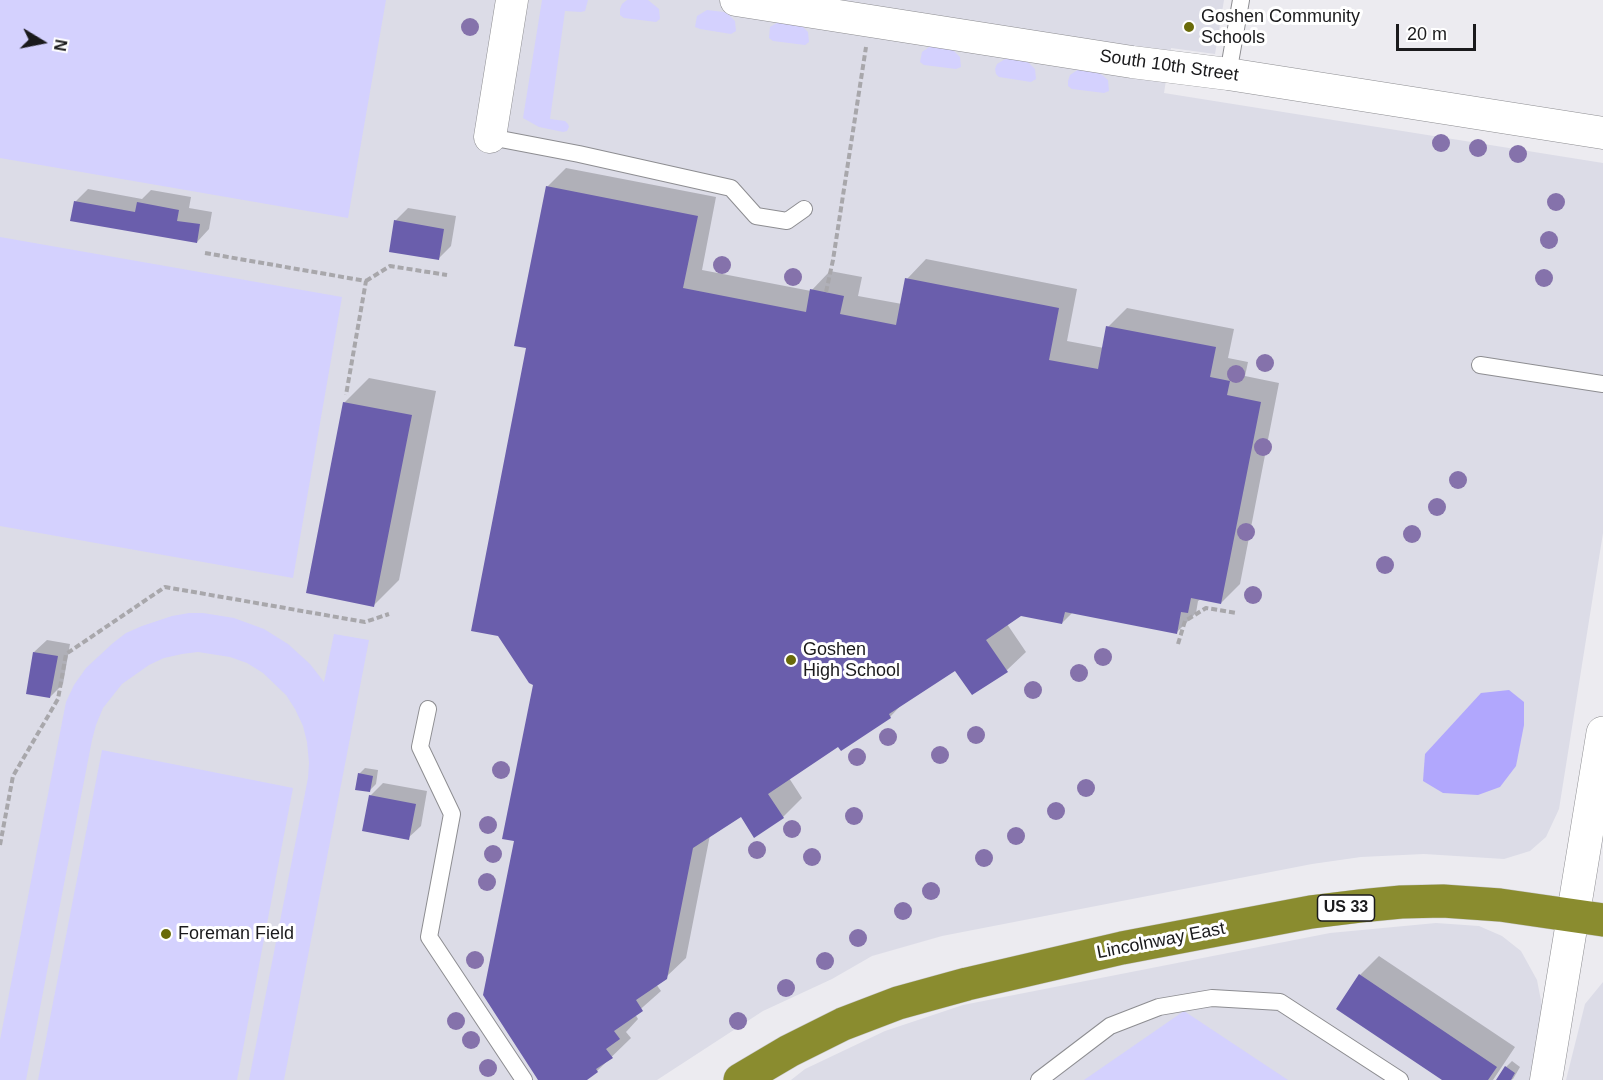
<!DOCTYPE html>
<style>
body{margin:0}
#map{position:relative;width:1603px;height:1080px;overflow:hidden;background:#ecebf0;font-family:Helvetica,sans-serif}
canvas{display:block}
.north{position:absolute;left:12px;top:12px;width:60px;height:60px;-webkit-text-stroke:4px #fff;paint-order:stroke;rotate:100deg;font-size:16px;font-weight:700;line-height:24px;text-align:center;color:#1a1a1c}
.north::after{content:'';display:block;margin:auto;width:21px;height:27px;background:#1a1a1c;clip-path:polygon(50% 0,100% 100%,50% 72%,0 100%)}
.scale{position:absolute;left:1396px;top:24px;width:80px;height:27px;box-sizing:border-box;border:3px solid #1a1a1c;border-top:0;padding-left:8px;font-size:18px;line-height:21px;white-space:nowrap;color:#1a1a1c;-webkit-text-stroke:4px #fff;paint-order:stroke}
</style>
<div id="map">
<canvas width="1603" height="1080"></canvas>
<div class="north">N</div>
<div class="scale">20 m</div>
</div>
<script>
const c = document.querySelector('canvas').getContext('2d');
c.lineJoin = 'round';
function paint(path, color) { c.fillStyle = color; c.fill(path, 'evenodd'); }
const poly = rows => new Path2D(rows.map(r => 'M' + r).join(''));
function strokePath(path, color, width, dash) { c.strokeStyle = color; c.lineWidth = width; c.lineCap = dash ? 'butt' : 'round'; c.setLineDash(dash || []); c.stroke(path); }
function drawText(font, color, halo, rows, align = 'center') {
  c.font = font + ' Helvetica,sans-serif'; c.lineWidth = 6; c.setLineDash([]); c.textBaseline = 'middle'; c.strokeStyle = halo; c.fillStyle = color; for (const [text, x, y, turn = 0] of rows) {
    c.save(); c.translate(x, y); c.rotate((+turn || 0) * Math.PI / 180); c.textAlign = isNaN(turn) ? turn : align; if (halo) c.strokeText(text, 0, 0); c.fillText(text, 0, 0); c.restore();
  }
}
paint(poly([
 [0,0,1224,0,1215,54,1171,48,1164,93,1603,163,1603,533,1559,809,1546,837,1530,851,1504,859,1424,854,1361,857,1312,864,942,936,872,956,832,979,763,1011,657,1080,0,1080],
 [1436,923,1479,926,1502,936,1521,951,1537,980,1545,1021,1538,1080,791,1080,805,1069,885,1031,963,1005,1330,933],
 [1603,982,1603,1080,1566,1080,1585,1004]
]), '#dcdce7');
paint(poly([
 [0,0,386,0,348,218,0,158],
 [542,0,588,0,585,11,581,12,565,11,550,119,565,121,568,124,569,127,567,131,563,132,539,127,523,118],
 [627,0,648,0,659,9,660,19,656,22,624,18,620,15,620,9,622,4],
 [707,10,724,12,729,15,735,21,736,31,731,34,700,29,695,27,697,16],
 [780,21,797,24,802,26,808,32,809,42,805,45,773,41,769,38,770,27],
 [932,45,949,48,954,51,960,57,961,67,956,69,924,65,920,62,922,52],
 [1007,58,1024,60,1029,63,1035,69,1036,79,1031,82,999,77,996,74,995,69,997,64],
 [1079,69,1097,72,1102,75,1108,80,1109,91,1104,93,1072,89,1068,86,1068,81,1070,75],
 [0,237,342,297,293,578,0,526],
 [189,613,203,613,234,618,264,629,288,644,310,664,324,682,334,634,369,640,284,1080,249,1080,308,778,309,763,307,742,303,726,295,709,286,695,263,673,247,663,230,657,198,652,182,654,164,658,149,665,122,684,103,708,96,725,92,740,26,1080,0,1080,0,1040,66,702,74,685,86,668,113,643,126,633,142,626,172,616],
 [102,750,293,788,237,1080,38,1080],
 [1184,1011,1288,1080,1084,1080]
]), '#d4d1fe');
paint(poly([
 [1509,690,1524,702,1524,725,1516,766,1500,787,1478,795,1443,793,1423,781,1425,754,1481,693]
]), '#b1a7fd');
paint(poly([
 [566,168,716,197,702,270,811,291,830,271,862,277,858,296,902,304,907,279,926,259,1077,289,1067,341,1104,348,1108,327,1127,308,1234,329,1228,358,1248,362,1245,376,1279,383,1240,584,1221,603,1201,599,1198,601,1196,613,1177,632,1073,612,1062,623,1021,615,1007,624,1026,652,1007,670,956,668,904,702,890,717,838,745,789,778,802,798,783,817,741,815,710,835,686,958,666,977,656,984,661,991,635,1014,638,1019,626,1032,631,1038,597,1071,584,1080,540,1080,515,840,535,683,528,347,547,187],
 [88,189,142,199,151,190,191,197,189,208,212,212,209,229,197,242,75,202],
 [408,208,456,216,451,246,438,259,395,221],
 [369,378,436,391,399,580,374,605,344,403],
 [47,640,70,644,63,684,50,697,34,652],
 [365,768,378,770,376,784,370,790,359,774],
 [383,783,427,791,421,826,408,838,370,796],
 [1379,956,1515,1047,1493,1080,1445,1080,1360,975],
 [1512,1061,1520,1067,1513,1079,1511,1080,1500,1080,1506,1067]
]), '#0003');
paint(poly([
 [546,186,698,216,683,288,806,312,810,289,844,296,840,314,896,325,905,278,1059,308,1049,360,1098,369,1106,326,1216,347,1210,377,1230,381,1227,395,1261,402,1221,604,1191,598,1188,613,1181,612,1177,634,1065,612,1062,624,1021,616,986,640,1008,672,972,695,955,671,889,714,891,718,841,751,838,747,768,794,784,818,754,838,741,817,693,848,667,979,636,1000,643,1011,614,1031,620,1039,606,1049,613,1058,596,1069,598,1072,587,1080,538,1080,483,995,514,841,502,839,533,685,529,683,498,636,471,631,526,348,514,346],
 [74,201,135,212,137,202,179,210,177,221,200,224,197,243,70,221],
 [394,220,444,229,439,260,389,252],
 [343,402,412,415,374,607,306,593],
 [33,652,58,656,50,698,26,694],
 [358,773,373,776,370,792,355,790],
 [369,795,416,804,409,840,362,831],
 [1359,974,1497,1067,1488,1080,1442,1080,1336,1009],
 [1505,1066,1515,1073,1511,1080,1496,1080]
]), '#6a5eac');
const lane = poly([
 [1228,74,1241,0],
 [490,137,579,154,731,188,756,216,787,221,804,209],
 [1480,365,1603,384],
 [428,709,420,747,452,814,429,937,524,1080],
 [1039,1080,1110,1026,1159,1007,1212,998,1280,1002,1400,1080]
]);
const street = poly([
 [736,0,1132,62,1228,74,1603,133],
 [490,137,512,0],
 [1546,1080,1573,916]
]);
const secondary = poly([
 [1573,916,1603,733]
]);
const highway = poly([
 [740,1080,789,1051,843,1024,898,1003,967,984,1122,948,1311,912,1360,906,1401,902,1443,901,1500,905,1603,920]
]);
strokePath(lane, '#8d8d91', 18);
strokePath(street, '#8d8d91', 33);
strokePath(secondary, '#8d8d91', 34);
strokePath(highway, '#c8c8c9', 34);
strokePath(poly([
 [205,253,366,281,346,395],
 [366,281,390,266,447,275],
 [826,292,833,260,866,47],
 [1178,644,1185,621,1206,608,1237,613],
 [0,845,13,776,58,699,66,654,165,587,365,622,389,614]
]), '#a8a7ab', 4, [6, 3]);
strokePath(lane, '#fff', 16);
strokePath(street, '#fff', 32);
strokePath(secondary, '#fff', 33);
strokePath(highway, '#8a8c2f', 33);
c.fillStyle = '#8572ab';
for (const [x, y] of [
 [470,27],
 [1441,143],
 [1478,148],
 [1518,154],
 [1556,202],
 [1549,240],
 [722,265],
 [793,277],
 [1544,278],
 [1265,363],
 [1236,374],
 [1263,447],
 [1458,480],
 [1437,507],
 [1246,532],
 [1412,534],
 [1385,565],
 [1253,595],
 [1103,657],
 [1079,673],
 [1033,690],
 [976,735],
 [888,737],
 [940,755],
 [857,757],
 [501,770],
 [1086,788],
 [1056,811],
 [854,816],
 [488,825],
 [792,829],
 [1016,836],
 [757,850],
 [493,854],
 [812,857],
 [984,858],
 [487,882],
 [931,891],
 [903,911],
 [858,938],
 [475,960],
 [825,961],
 [786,988],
 [456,1021],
 [738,1021],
 [471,1040],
 [488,1068]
]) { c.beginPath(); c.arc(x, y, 9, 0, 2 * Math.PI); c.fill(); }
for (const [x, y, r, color] of [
 [1189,27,6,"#696a09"],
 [791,660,6,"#696a09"],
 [166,934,6,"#696a09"]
]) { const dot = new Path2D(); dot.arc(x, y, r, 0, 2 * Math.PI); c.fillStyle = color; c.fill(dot); strokePath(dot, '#fff', 2); }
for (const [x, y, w] of [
 [1346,908,57]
]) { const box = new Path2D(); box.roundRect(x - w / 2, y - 13, w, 26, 4.5); c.fillStyle = '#fff'; c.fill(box); strokePath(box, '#1a1a1c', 1.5); }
drawText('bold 16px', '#1a1a1c', null, [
 ["US 33",1346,908]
]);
drawText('18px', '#1a1a1c', '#fff', [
 ["Goshen Community",1201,17],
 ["Schools",1201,38],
 ["Goshen",803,650],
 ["High School",803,671],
 ["Foreman Field",178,934]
], 'left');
drawText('18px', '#1a1a1c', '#fff', [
 ["South 10th Street",1169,66,8],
 ["Lincolnway East",1161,941,-11]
]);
</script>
